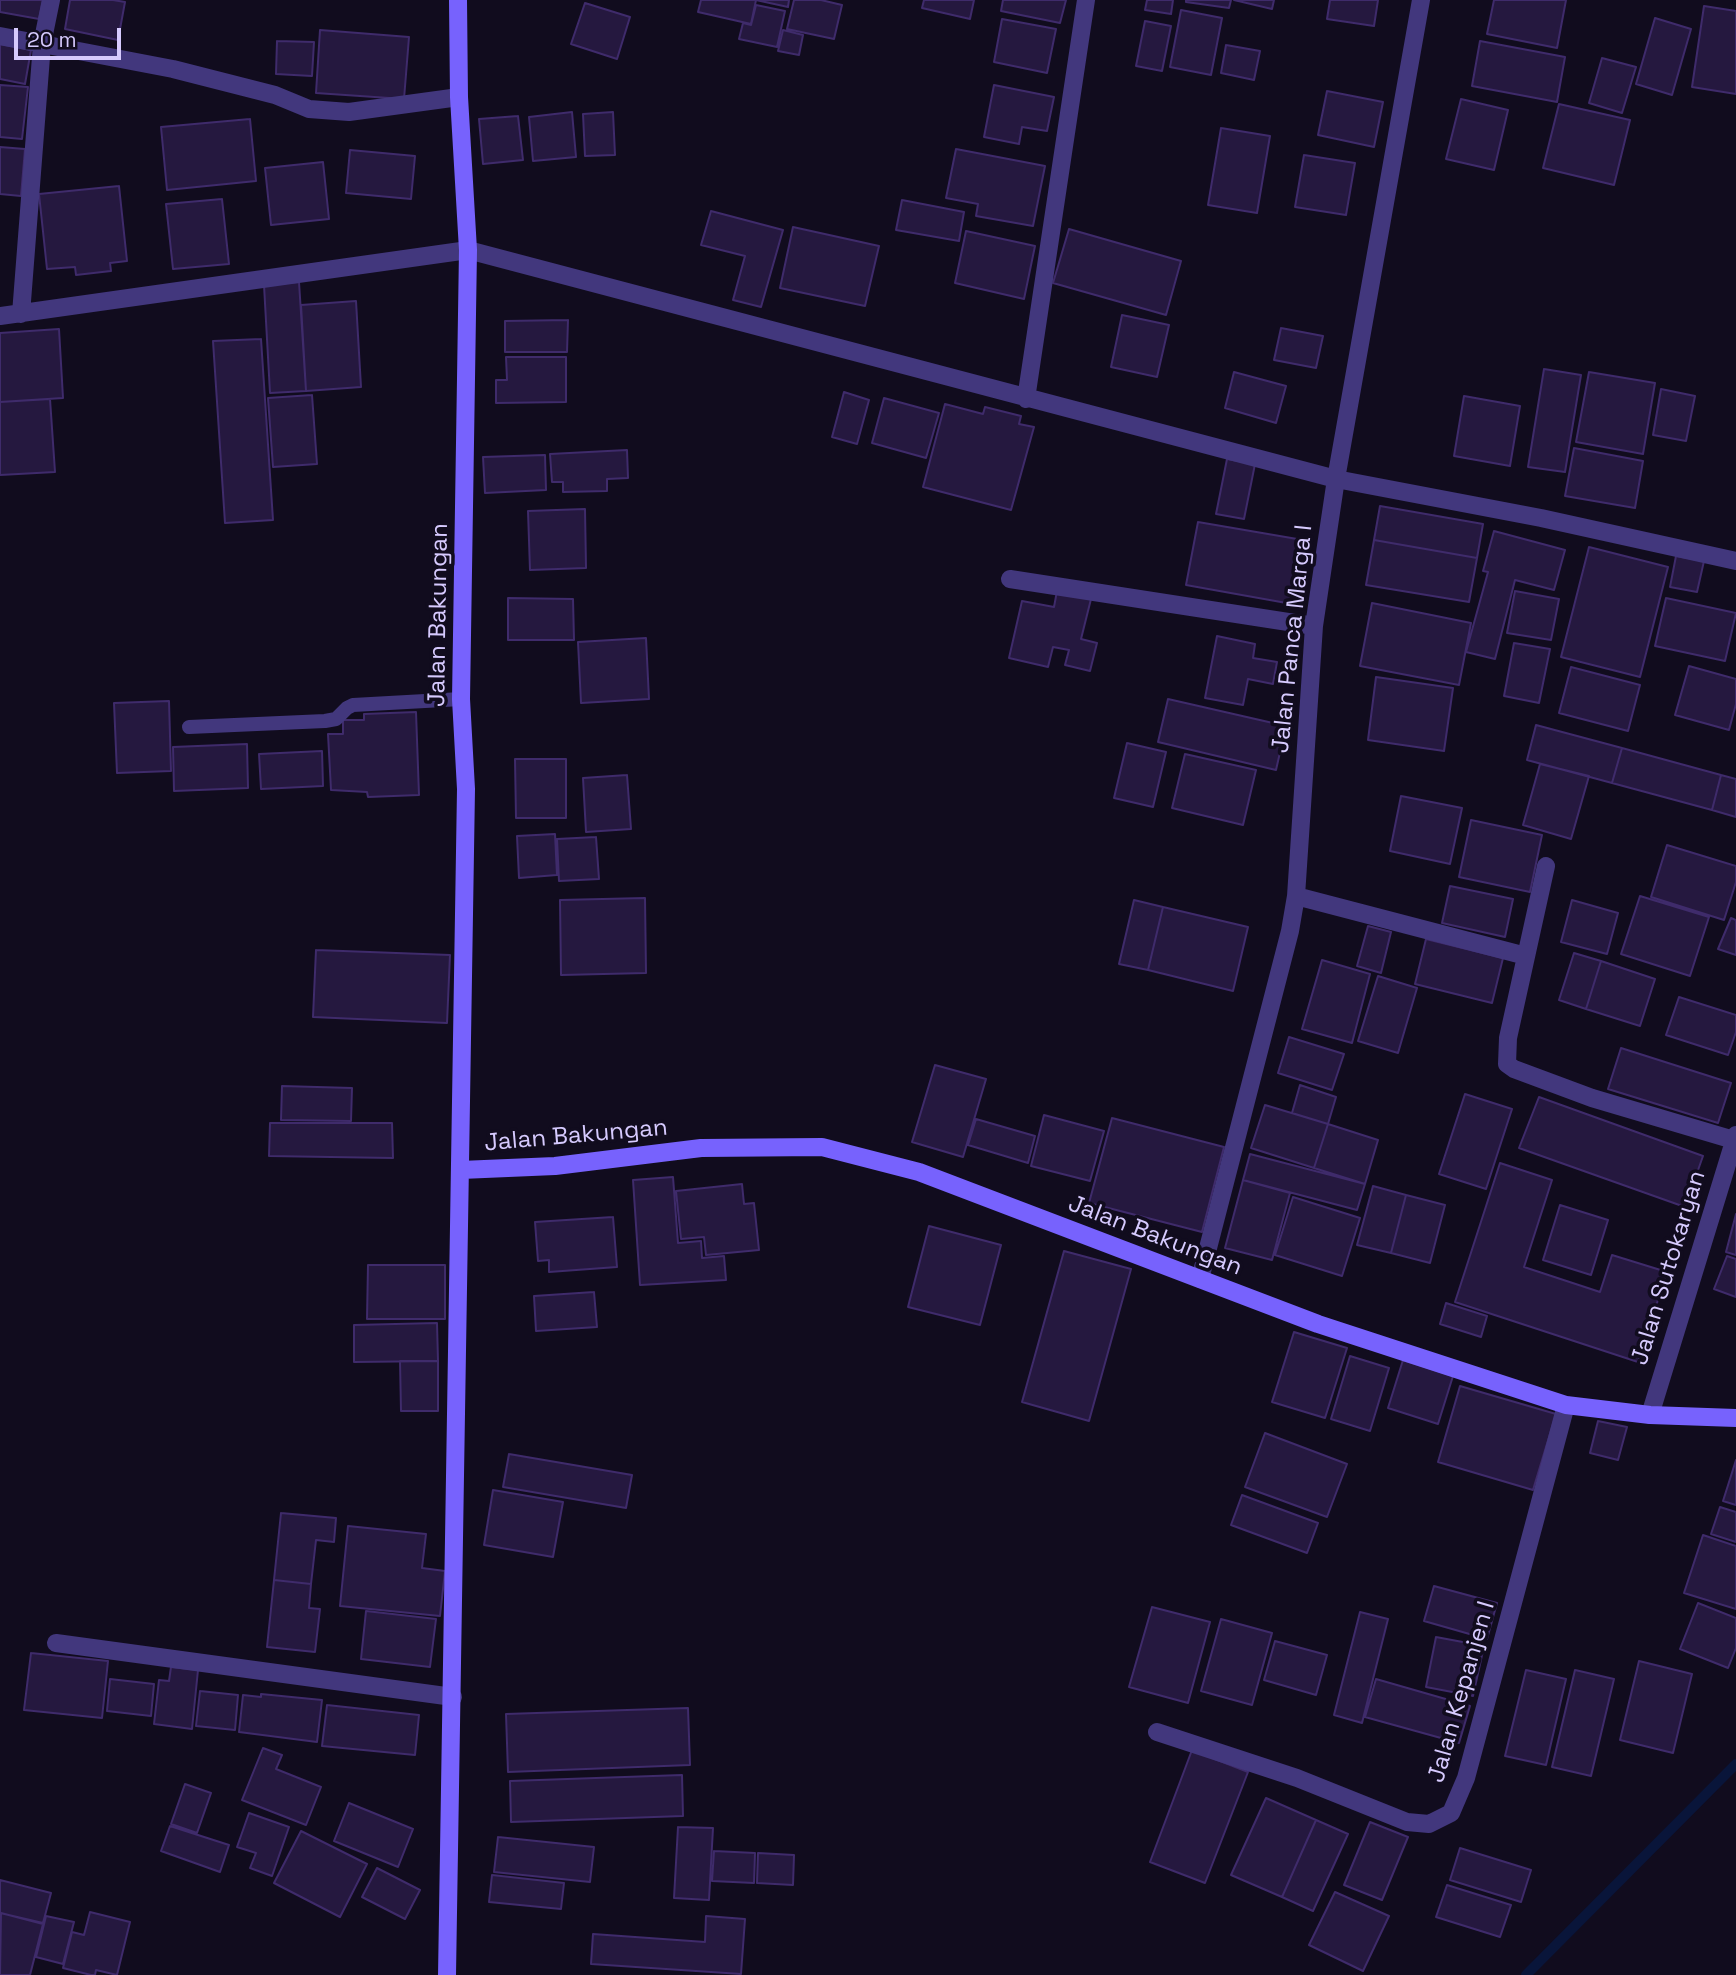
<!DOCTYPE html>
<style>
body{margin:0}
#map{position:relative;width:1736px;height:1975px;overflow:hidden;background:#110c1e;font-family:"Space Grotesk",sans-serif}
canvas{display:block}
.scale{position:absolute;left:14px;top:28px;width:107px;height:32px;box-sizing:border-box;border:4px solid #d6cafe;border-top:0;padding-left:9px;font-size:21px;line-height:24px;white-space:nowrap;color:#d6cafe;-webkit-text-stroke:5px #110c1e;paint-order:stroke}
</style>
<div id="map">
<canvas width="1736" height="1975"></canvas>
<div class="scale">20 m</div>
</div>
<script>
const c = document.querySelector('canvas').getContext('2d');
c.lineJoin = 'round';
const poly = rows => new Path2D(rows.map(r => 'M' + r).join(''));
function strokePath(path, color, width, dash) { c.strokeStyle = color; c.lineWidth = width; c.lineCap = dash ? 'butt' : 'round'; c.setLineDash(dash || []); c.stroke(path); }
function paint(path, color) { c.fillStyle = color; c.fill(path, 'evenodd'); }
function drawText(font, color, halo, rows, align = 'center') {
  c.font = font + ' "Space Grotesk",sans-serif'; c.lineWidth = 7; c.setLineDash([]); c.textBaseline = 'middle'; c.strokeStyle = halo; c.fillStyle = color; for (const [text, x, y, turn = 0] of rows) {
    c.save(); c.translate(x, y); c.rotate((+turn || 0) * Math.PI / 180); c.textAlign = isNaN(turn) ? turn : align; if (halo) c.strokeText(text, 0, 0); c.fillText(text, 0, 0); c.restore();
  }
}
strokePath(poly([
 [1526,1975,1736,1764]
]), '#09153a', 10);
const building = poly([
 [0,0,43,0,39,19,0,12,0,0],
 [70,0,113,0,125,2,118,40,65,29,70,0],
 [701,0,789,0,788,7,756,0,751,24,698,12,701,0],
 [794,0,821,0,842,5,834,39,787,29,794,0],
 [924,0,974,0,970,19,922,8,924,0],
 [1003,0,1066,0,1060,23,1001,11,1003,0],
 [1147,0,1173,0,1171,14,1145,10,1147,0],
 [1186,0,1231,0,1229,8,1186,2,1186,0],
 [1234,0,1274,0,1272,9,1234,0],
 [1330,0,1378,0,1374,26,1327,19,1330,0],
 [1494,0,1566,0,1557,48,1487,34,1494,0],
 [585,3,630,17,617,59,571,44,585,3],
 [756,5,785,11,777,47,739,39,743,23,751,25,756,5],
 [1704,6,1736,11,1736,94,1692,87,1704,6],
 [1181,10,1222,18,1211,75,1170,67,1181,10],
 [1655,18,1691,29,1672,95,1636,84,1655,18],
 [1002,19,1056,29,1047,73,994,62,1002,19],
 [1145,21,1171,26,1162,71,1136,66,1145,21],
 [320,30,409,37,404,99,316,93,320,30],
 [783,30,803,35,799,55,778,51,783,30],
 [277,41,314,42,312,76,276,74,277,41],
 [1480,41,1565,57,1557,102,1472,86,1480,41],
 [0,44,31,50,25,84,0,79,0,44],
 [1226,45,1260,51,1254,80,1221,73,1226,45],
 [1602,58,1636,67,1622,113,1589,103,1602,58],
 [0,85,28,87,22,139,0,137,0,85],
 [994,85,1054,97,1047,131,1022,127,1019,144,984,137,994,85],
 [1327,91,1383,102,1374,147,1318,135,1327,91],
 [1461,99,1508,110,1494,170,1446,159,1461,99],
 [1559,104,1630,120,1614,185,1543,168,1559,104],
 [572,112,576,157,533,161,529,117,572,112],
 [613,112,615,155,585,156,583,114,613,112],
 [518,116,523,160,483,164,479,119,518,116],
 [250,119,256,181,167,190,161,127,250,119],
 [1221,128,1270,136,1257,213,1208,205,1221,128],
 [0,147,25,149,21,196,0,194,0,147],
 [956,149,1045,166,1033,226,976,216,978,204,946,198,956,149],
 [350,150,415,156,411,199,346,193,350,150],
 [1304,155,1355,163,1346,215,1295,207,1304,155],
 [323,162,329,219,271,225,265,168,323,162],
 [119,186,127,261,110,263,111,271,76,275,75,267,47,269,39,194,119,186],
 [222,199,229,264,173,269,166,204,222,199],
 [902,200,964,212,959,241,896,230,902,200],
 [711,211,783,230,761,307,733,300,745,256,701,245,711,211],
 [793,227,879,246,865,306,780,288,793,227],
 [1069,229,1181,261,1166,315,1053,283,1069,229],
 [966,231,1035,246,1024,299,955,283,966,231],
 [299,282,306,391,270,393,264,285,299,282],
 [356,301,361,387,306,391,301,305,356,301],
 [1122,315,1169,325,1157,377,1111,367,1122,315],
 [568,320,567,352,505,352,505,321,568,320],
 [1281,328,1323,336,1316,368,1274,360,1281,328],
 [59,329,63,398,0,402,0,333,59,329],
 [261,339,273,520,225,523,213,341,261,339],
 [506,357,566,357,566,402,496,403,496,380,507,380,506,357],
 [1544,369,1581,375,1565,472,1528,467,1544,369],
 [1234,372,1286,386,1276,423,1225,408,1234,372],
 [1589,372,1655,383,1643,454,1576,442,1589,372],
 [1661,389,1695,396,1686,441,1653,435,1661,389],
 [844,392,869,400,857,444,832,437,844,392],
 [312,395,317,464,273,467,268,398,312,395],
 [1464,396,1520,406,1510,466,1454,456,1464,396],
 [884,398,939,413,926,458,872,443,884,398],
 [50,399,55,472,0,475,0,402,50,399],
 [945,404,983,414,985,407,1021,416,1019,424,1034,427,1011,510,923,487,945,404],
 [1574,448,1643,461,1635,508,1565,496,1574,448],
 [627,450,628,478,607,479,607,491,563,492,563,482,552,482,550,454,627,450],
 [545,455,546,490,485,493,483,457,545,455],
 [1227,459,1255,464,1244,519,1216,514,1227,459],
 [1380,506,1483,524,1477,558,1374,540,1380,506],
 [585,509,586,568,530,570,528,511,585,509],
 [1198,522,1303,540,1292,604,1186,585,1198,522],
 [1494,531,1565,550,1554,590,1515,580,1495,659,1466,652,1488,572,1483,571,1494,531],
 [1374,540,1477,558,1469,602,1366,585,1374,540],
 [1589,547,1668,567,1640,677,1561,657,1589,547],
 [1676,556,1704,561,1697,592,1670,587,1676,556],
 [1057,591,1091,599,1081,639,1097,643,1090,671,1065,665,1069,650,1053,647,1048,667,1009,658,1022,601,1054,607,1057,591],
 [1515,591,1559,599,1551,640,1507,633,1515,591],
 [508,598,573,599,574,640,508,640,508,598],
 [1666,598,1736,613,1725,661,1655,646,1666,598],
 [1372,603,1471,623,1459,685,1360,666,1372,603],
 [1217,636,1255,644,1253,658,1277,662,1273,684,1248,679,1243,705,1205,698,1217,636],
 [646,638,649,699,581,703,578,642,646,638],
 [1514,643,1550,649,1539,703,1504,696,1514,643],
 [1689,666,1736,679,1736,704,1729,730,1675,715,1689,666],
 [1571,667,1640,685,1628,731,1559,713,1571,667],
 [1376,677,1453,688,1444,751,1368,740,1376,677],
 [1168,699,1286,726,1276,770,1158,742,1168,699],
 [169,701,171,771,117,773,114,703,169,701],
 [416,712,419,795,368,797,367,792,331,790,328,734,343,734,343,720,364,720,364,714,416,712],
 [1536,725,1622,748,1612,783,1527,760,1536,725],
 [1127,743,1166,752,1153,807,1114,798,1127,743],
 [247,744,248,788,174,791,173,747,247,744],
 [1622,748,1721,775,1712,810,1612,783,1622,748],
 [322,751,323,786,261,789,259,754,322,751],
 [1185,754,1256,770,1243,825,1172,808,1185,754],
 [515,759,566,759,566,818,516,818,515,759],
 [1540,764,1589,776,1571,839,1523,825,1540,764],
 [627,775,631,829,586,832,583,778,627,775],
 [1721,775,1736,779,1736,817,1712,810,1721,775],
 [1401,796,1462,808,1450,864,1390,851,1401,796],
 [1471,820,1542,835,1530,892,1459,877,1471,820],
 [555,834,557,875,519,878,517,836,555,834],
 [596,837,599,879,559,881,557,839,596,837],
 [1667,845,1736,866,1736,882,1724,920,1651,897,1667,845],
 [1450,886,1513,899,1505,937,1442,923,1450,886],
 [1640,896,1709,917,1690,976,1621,954,1640,896],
 [645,898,646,973,561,975,560,900,645,898],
 [1134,900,1163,907,1148,970,1119,964,1134,900],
 [1572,900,1618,913,1607,954,1561,942,1572,900],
 [1163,907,1248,927,1233,991,1148,970,1163,907],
 [1731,918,1736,920,1736,955,1718,949,1731,918],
 [1368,926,1391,932,1381,973,1357,966,1368,926],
 [1426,939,1503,958,1492,1003,1415,984,1426,939],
 [316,950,450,955,447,1023,313,1017,316,950],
 [1574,953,1601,961,1586,1009,1559,1000,1574,953],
 [1322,960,1370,974,1352,1043,1302,1029,1322,960],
 [1601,961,1655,979,1640,1026,1586,1009,1601,961],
 [1378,976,1417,988,1398,1053,1358,1041,1378,976],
 [1679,997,1736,1015,1736,1032,1728,1055,1666,1035,1679,997],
 [1289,1037,1344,1054,1332,1090,1278,1073,1289,1037],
 [1621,1048,1731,1083,1718,1123,1608,1089,1621,1048],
 [935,1065,986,1079,963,1157,912,1142,935,1065],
 [1300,1085,1336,1097,1328,1124,1292,1113,1300,1085],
 [282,1086,352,1088,351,1121,281,1120,282,1086],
 [1465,1094,1512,1109,1486,1189,1439,1174,1465,1094],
 [1539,1097,1703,1156,1685,1207,1519,1148,1539,1097],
 [1265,1105,1328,1124,1314,1168,1251,1148,1265,1105],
 [1044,1115,1104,1131,1090,1181,1031,1166,1044,1115],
 [1112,1118,1224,1147,1202,1232,1089,1203,1112,1118],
 [976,1119,1035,1136,1028,1163,968,1145,976,1119],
 [270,1123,392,1123,393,1158,269,1156,270,1123],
 [1328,1124,1378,1140,1365,1184,1314,1168,1328,1124],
 [1250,1154,1365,1184,1357,1210,1243,1180,1250,1154],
 [1500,1163,1552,1180,1524,1267,1600,1292,1612,1255,1667,1272,1638,1362,1455,1302,1500,1163],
 [673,1177,678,1243,701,1241,702,1258,724,1256,726,1280,640,1285,633,1180,673,1177],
 [1243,1180,1290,1193,1272,1260,1225,1248,1243,1180],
 [742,1184,744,1204,754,1203,759,1250,706,1255,704,1237,681,1239,676,1191,742,1184],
 [1373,1186,1406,1195,1391,1253,1357,1245,1373,1186],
 [1406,1195,1445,1205,1430,1263,1391,1253,1406,1195],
 [1293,1197,1360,1218,1342,1276,1275,1255,1293,1197],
 [1560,1205,1608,1220,1591,1275,1543,1260,1560,1205],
 [1736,1214,1736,1255,1726,1252,1736,1214],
 [613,1217,617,1267,549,1272,549,1260,538,1261,535,1222,613,1217],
 [929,1226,1001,1245,980,1325,908,1307,929,1226],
 [1064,1251,1131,1269,1089,1421,1022,1402,1064,1251],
 [1727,1256,1736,1259,1736,1297,1714,1289,1727,1256],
 [368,1265,445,1265,445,1319,367,1319,368,1265],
 [594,1292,597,1327,536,1331,534,1296,594,1292],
 [1446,1303,1487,1316,1481,1337,1440,1324,1446,1303],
 [437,1323,438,1361,354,1362,354,1325,437,1323],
 [1294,1332,1347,1348,1325,1418,1272,1402,1294,1332],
 [1350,1356,1389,1368,1370,1431,1331,1419,1350,1356],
 [1403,1360,1453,1376,1438,1424,1388,1408,1403,1360],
 [400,1361,438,1361,438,1411,401,1411,400,1361],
 [1460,1386,1556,1414,1533,1490,1438,1462,1460,1386],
 [1598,1421,1627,1427,1618,1460,1590,1453,1598,1421],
 [1265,1433,1347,1464,1327,1517,1245,1487,1265,1433],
 [509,1454,632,1475,626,1508,503,1487,509,1454],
 [1736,1460,1736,1505,1723,1501,1736,1460],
 [493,1490,563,1502,553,1557,484,1545,493,1490],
 [1242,1495,1318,1523,1307,1553,1231,1525,1242,1495],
 [1720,1507,1736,1512,1736,1542,1711,1534,1720,1507],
 [281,1513,336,1518,334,1542,316,1540,311,1584,274,1580,281,1513],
 [348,1526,426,1534,422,1568,445,1571,440,1616,340,1606,348,1526],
 [1703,1535,1736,1546,1736,1609,1684,1593,1703,1535],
 [274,1580,311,1584,309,1608,320,1609,315,1652,267,1647,274,1580],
 [1434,1586,1497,1603,1487,1639,1424,1621,1434,1586],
 [1698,1603,1736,1618,1736,1648,1728,1668,1680,1649,1698,1603],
 [1152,1607,1210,1622,1188,1703,1129,1687,1152,1607],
 [366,1611,436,1619,430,1667,361,1659,366,1611],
 [1360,1612,1388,1619,1362,1723,1334,1715,1360,1612],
 [1221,1619,1272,1633,1252,1705,1201,1691,1221,1619],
 [1436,1637,1484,1646,1473,1696,1426,1687,1436,1637],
 [1275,1641,1327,1655,1316,1695,1264,1680,1275,1641],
 [31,1653,108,1661,102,1718,24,1710,31,1653],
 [1639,1661,1692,1674,1673,1753,1620,1740,1639,1661],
 [171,1667,198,1670,192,1729,154,1724,159,1680,169,1681,171,1667],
 [1526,1670,1566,1679,1546,1765,1505,1756,1526,1670],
 [1575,1670,1614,1679,1591,1776,1552,1767,1575,1670],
 [110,1679,154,1684,151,1716,107,1711,110,1679],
 [1376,1679,1470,1706,1459,1743,1365,1717,1376,1679],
 [200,1691,238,1695,235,1730,196,1726,200,1691],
 [261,1694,322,1700,317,1742,239,1732,243,1695,261,1697,261,1694],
 [327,1705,419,1715,415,1755,322,1746,327,1705],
 [688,1708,690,1765,508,1772,506,1714,688,1708],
 [263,1748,282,1755,276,1769,321,1787,306,1825,242,1800,263,1748],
 [1192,1750,1248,1772,1205,1883,1150,1862,1192,1750],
 [682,1775,683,1816,511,1822,510,1781,682,1775],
 [185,1784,211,1793,197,1833,171,1824,185,1784],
 [1266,1798,1316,1820,1282,1897,1231,1875,1266,1798],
 [349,1803,413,1829,398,1867,334,1841,349,1803],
 [249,1813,289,1827,272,1876,250,1868,256,1853,237,1847,249,1813],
 [1316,1820,1348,1834,1313,1911,1282,1897,1316,1820],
 [1370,1822,1408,1837,1382,1900,1344,1885,1370,1822],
 [170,1826,229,1845,220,1872,161,1851,170,1826],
 [678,1827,713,1828,709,1900,674,1898,678,1827],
 [301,1831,367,1864,340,1917,274,1883,301,1831],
 [498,1837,594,1847,590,1882,494,1872,498,1837],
 [1460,1848,1531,1870,1521,1902,1450,1880,1460,1848],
 [714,1851,755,1853,754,1883,712,1881,714,1851],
 [758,1853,794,1855,793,1885,757,1883,758,1853],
 [377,1868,420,1890,405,1919,362,1897,377,1868],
 [492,1875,564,1883,561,1909,489,1902,492,1875],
 [0,1880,51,1893,43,1923,0,1913,0,1880],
 [1447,1885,1511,1905,1500,1937,1436,1917,1447,1885],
 [1335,1892,1389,1916,1363,1971,1309,1945,1335,1892],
 [90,1912,130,1922,117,1975,96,1970,95,1975,91,1975,63,1968,72,1932,84,1935,90,1912],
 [1,1913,43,1924,30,1975,0,1975,1,1913],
 [46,1916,74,1922,63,1964,36,1957,46,1916],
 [706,1916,745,1919,741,1974,591,1964,593,1934,705,1942,706,1916]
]);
paint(building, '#25183f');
strokePath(building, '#3f2b6b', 2);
strokePath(poly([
 [189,727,325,721,336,719,347,708,353,705,461,699]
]), '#42377d', 14);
strokePath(poly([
 [51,0,42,44,173,69,275,95,309,109,349,112,459,97],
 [0,36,42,44,21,314],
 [0,316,468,250,1336,479,1541,518,1736,561],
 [1026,399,1086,0],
 [1010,579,1314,626],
 [1546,866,1508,1038,1507,1064,1514,1069,1592,1098,1734,1140],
 [1296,896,1526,956],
 [1200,1279,1290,931,1296,896,1314,626,1336,479,1421,0],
 [1650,1415,1736,1135],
 [56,1643,453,1697],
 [1157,1732,1297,1778,1407,1822,1429,1824,1451,1813,1466,1778,1566,1405]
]), '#42377d', 18);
strokePath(poly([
 [461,1170,555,1166,701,1148,822,1147,919,1172,1318,1324,1566,1405,1650,1415,1736,1418],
 [447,1975,466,789,461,699,468,250,459,97,458,0]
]), '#7762fd', 18);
drawText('24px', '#d6cafe', '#110c1e', [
 ["Jalan Bakungan",439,615,-89],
 ["Jalan Panca Marga I",1293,639,-84],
 ["Jalan Bakungan",576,1136,-5],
 ["Jalan Bakungan",1155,1236,21],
 ["Jalan Sutokaryan",1669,1268,-73],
 ["Jalan Kepanjen I",1462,1692,-74]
]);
</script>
